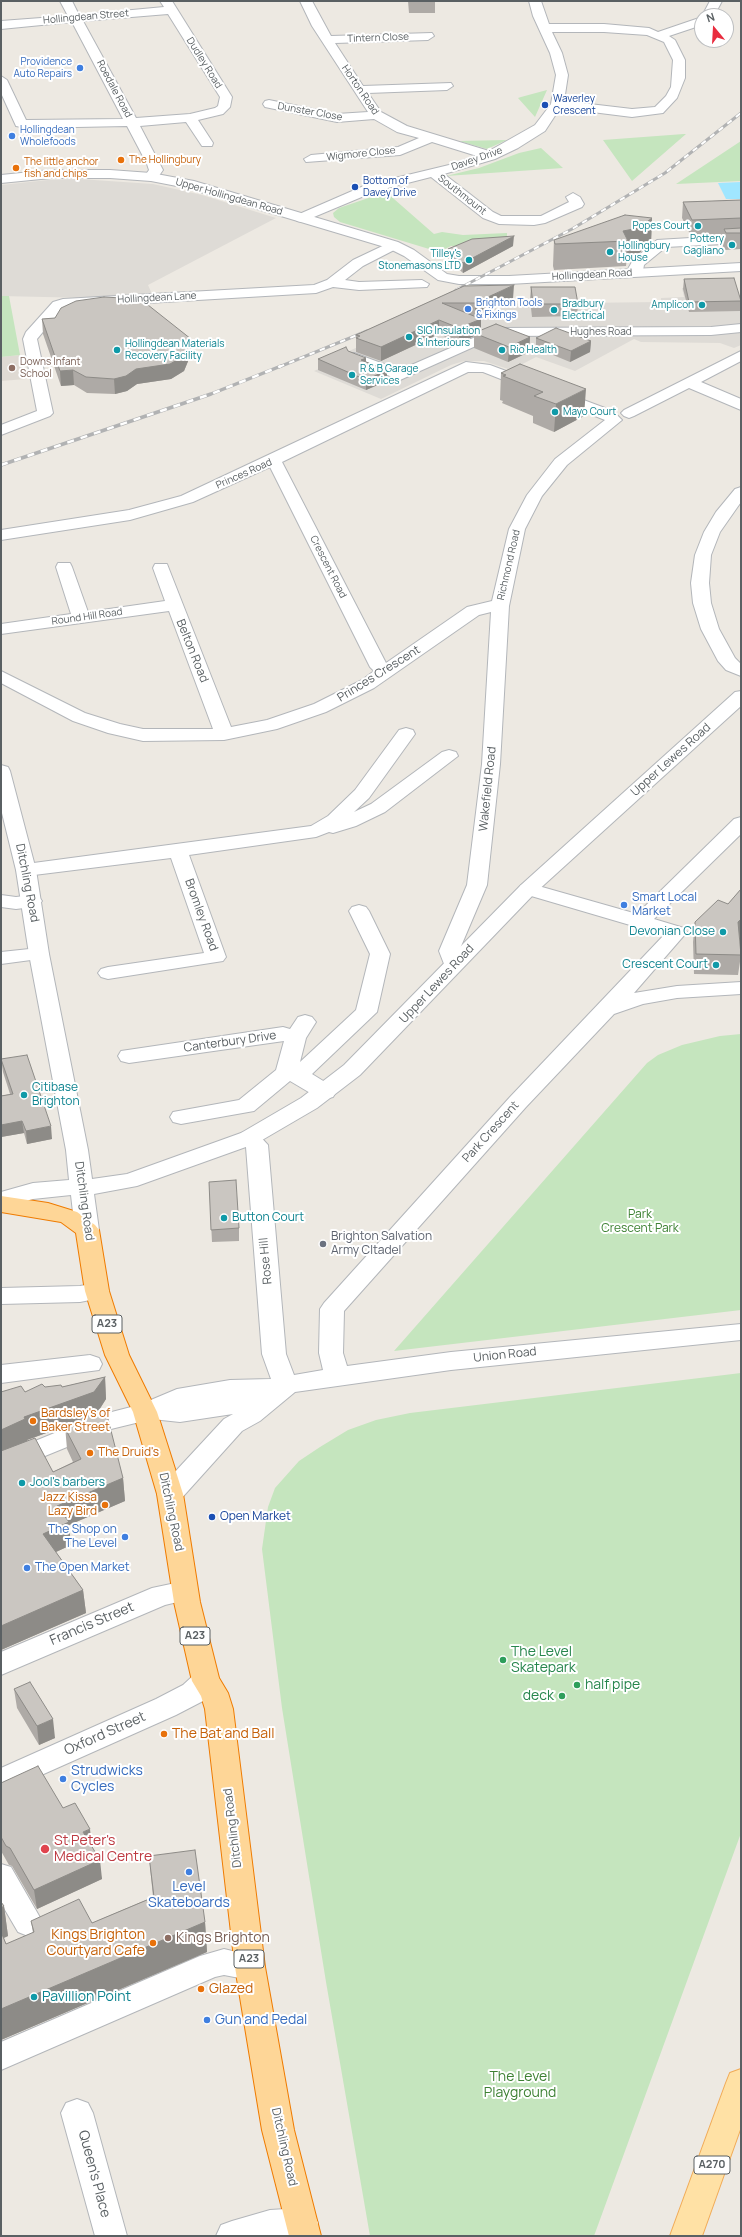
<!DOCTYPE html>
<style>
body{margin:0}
#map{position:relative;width:742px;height:2237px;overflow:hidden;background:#ede9e2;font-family:Manrope,sans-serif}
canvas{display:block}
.frame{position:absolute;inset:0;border:2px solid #5a6063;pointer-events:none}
.north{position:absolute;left:694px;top:8px;width:40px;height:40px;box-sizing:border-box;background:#fff;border:1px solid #bdbfc1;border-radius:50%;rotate:342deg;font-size:11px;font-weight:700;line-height:16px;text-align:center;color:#5a6063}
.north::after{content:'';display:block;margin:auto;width:14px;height:18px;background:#e92c3e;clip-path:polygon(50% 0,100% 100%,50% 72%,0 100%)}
</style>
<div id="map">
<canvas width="742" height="2237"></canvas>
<div class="frame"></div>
<div class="north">N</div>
</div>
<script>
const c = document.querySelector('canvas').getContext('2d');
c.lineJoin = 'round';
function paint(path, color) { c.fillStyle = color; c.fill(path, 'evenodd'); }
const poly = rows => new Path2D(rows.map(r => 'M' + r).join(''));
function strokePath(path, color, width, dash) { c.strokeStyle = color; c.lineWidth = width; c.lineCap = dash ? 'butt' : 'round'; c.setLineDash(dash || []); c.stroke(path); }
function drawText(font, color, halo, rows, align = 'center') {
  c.font = font + ' Manrope,sans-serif'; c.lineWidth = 4; c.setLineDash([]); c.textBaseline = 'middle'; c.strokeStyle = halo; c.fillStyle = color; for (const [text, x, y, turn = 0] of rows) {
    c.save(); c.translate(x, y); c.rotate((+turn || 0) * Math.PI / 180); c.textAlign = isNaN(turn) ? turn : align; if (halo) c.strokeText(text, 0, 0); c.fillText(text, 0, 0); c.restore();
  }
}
paint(poly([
 [79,179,153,184,202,195,276,218,148,285,152,294,88,298,1,296,1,185,48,180],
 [682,288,734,288,741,312,741,345,734,348,720,343,641,342,634,339,575,371,536,357,511,370,484,361,464,361,451,365,381,399,314,371,328,365,336,357,478,292,507,303,512,301,528,308,527,299,575,298,577,303,661,302,661,298,684,297]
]), '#dedbd6');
paint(poly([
 [20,355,26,379,1,381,1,357]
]), '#dfdad3');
paint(poly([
 [547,90,535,117,518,98,521,97],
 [684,134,686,134,632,181,603,140],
 [507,140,487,149,459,141],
 [741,141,741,181,676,184],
 [541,148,563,168,446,176,479,168,519,153],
 [386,192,434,234,442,232,463,235,507,233,507,241,497,246,451,246,439,252,340,222,334,217,333,213,339,208],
 [1,296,9,296,20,355,1,357],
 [741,1034,741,1310,394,1351,647,1063,658,1055,682,1045,720,1036],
 [741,1373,741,1833,594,2236,370,2236,326,1982,282,1708,262,1549,268,1507,275,1488,299,1461,320,1447,348,1430,376,1420,410,1413]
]), '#c5e5be');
paint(poly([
 [741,182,741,199,726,199,718,183]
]), '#a0e6ff');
const minor = poly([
 [60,1,72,1,79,15,164,7,160,1,172,1,232,97,230,107,223,114,198,120,213,143,212,146,202,146,186,122,140,126,163,170,156,180,151,181,144,177,149,170,147,164,127,126,26,128,16,126,1,93,1,76,7,80,26,120,123,119,72,22,1,29,1,21,68,16,60,1],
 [168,14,220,97,218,106,215,108,190,114,136,118,83,21,168,14],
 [300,1,312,1,331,36,432,33,434,36,428,40,335,43,363,86,451,83,453,86,447,90,368,93,381,112,407,126,489,151,535,125,551,104,556,75,550,53,533,16,529,1,541,1,549,24,604,24,649,28,658,32,702,17,702,25,669,36,675,40,685,60,685,78,677,98,663,113,632,117,560,108,545,131,518,148,495,159,444,174,493,212,501,216,541,216,569,202,566,197,573,193,580,197,584,204,582,207,545,223,534,225,499,224,483,218,431,177,376,191,302,222,297,221,295,218,297,215,366,185,449,165,477,156,432,142,400,155,306,162,304,159,311,155,398,147,419,138,397,132,374,119,337,122,265,107,263,104,265,101,269,100,337,114,368,112,312,26,300,1],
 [552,32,604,32,647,35,664,42,673,60,671,87,666,96,655,107,632,109,564,101,568,75,562,53,552,32],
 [710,1,722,1,714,16,702,16,710,1],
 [741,235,741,243,666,247,644,265,642,276,632,276,628,269,633,260,657,240,741,235],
 [393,241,400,245,398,248,363,266,345,280,359,282,422,280,429,284,427,287,359,290,333,287,316,293,63,308,37,339,53,413,50,416,1,435,1,425,37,411,23,339,26,332,53,302,63,299,314,285,327,280,353,260,393,241],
 [741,324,741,332,711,335,498,336,400,380,349,360,347,357,349,354,354,353,400,370,496,328,711,327,741,324],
 [741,351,741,361,701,382,741,399,741,410,689,388,634,416,629,418,624,416,621,413,624,410,741,351],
 [466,362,490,365,613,411,622,420,567,465,542,496,525,529,509,606,500,764,487,885,459,951,463,965,460,969,453,971,446,969,439,951,467,885,482,764,491,612,479,615,374,688,326,712,277,729,224,740,143,741,108,733,73,721,1,683,1,671,85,713,120,724,143,729,213,729,169,611,1,634,1,624,71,614,56,567,58,563,70,563,72,567,88,612,165,601,153,568,155,564,167,564,231,727,267,720,314,704,362,680,374,671,370,667,270,467,193,502,130,520,1,540,1,530,129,510,181,496,466,362],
 [468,372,483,372,605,420,555,459,527,495,509,529,492,601,467,607,386,663,282,462,468,372],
 [741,487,741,502,720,532,711,555,709,583,711,603,719,629,735,658,741,664,741,676,726,670,718,661,701,629,693,603,691,583,695,555,704,532,716,512,735,489,741,487],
 [406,728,413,730,415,734,369,798,354,812,371,804,442,752,449,750,456,752,458,756,385,812,356,826,333,833,329,832,316,837,189,855,226,957,223,961,108,979,101,977,98,973,101,969,108,967,204,953,171,858,26,876,19,874,16,870,19,866,26,864,311,826,328,816,355,790,399,730,406,728],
 [741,817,741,834,654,919,684,928,687,932,634,993,677,986,741,982,741,994,677,998,643,1004,614,1014,526,1107,344,1311,343,1353,347,1366,451,1352,741,1324,741,1340,451,1370,295,1392,260,1421,242,1431,179,1501,170,1503,161,1501,157,1494,161,1487,224,1419,233,1414,180,1422,152,1419,111,1429,1,1474,1,1455,96,1416,139,1405,177,1389,230,1380,271,1379,262,1354,246,1147,238,1138,241,1133,249,1131,257,1133,268,1145,286,1354,294,1375,323,1370,319,1353,320,1309,324,1303,510,1097,664,935,521,893,518,889,521,885,528,883,535,885,637,914,734,819,741,817],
 [1,895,16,897,32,895,39,897,42,901,39,905,32,907,16,909,1,907,1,895],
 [359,905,366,907,369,911,390,954,377,1012,312,1074,333,1087,336,1092,333,1097,325,1099,317,1097,290,1081,254,1111,181,1124,173,1122,170,1117,173,1112,239,1100,276,1070,284,1041,129,1063,121,1061,118,1056,121,1051,283,1027,290,1029,298,1017,305,1015,312,1017,316,1022,306,1038,300,1062,356,1010,370,954,349,911,352,907,359,905],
 [39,948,46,950,49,954,46,958,1,964,1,952,39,948],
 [97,1283,105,1285,109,1291,105,1297,80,1302,1,1304,1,1288,80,1286,97,1283],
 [90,1355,99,1358,102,1364,99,1370,1,1383,1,1365,90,1355],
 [185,1581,194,1584,198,1591,194,1598,165,1605,1,1675,1,1652,152,1588,185,1581],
 [206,1670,216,1673,220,1681,216,1689,203,1701,176,1715,1,1793,1,1768,156,1699,183,1685,196,1673,206,1670],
 [1,1864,11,1867,38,1914,43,1923,38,1932,28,1936,18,1932,1,1903,1,1864],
 [224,1949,261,1958,265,1967,261,1976,250,1980,224,1975,215,1977,1,2070,1,2042,200,1956,224,1949],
 [77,2099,88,2103,93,2113,127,2236,95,2236,61,2113,66,2103,77,2099],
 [302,2208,313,2212,318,2223,313,2234,308,2236,216,2236,221,2225,232,2221,270,2210,302,2208]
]);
const tertiary = poly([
 [51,170,110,170,151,173,194,181,398,242,414,250,447,274,459,276,509,276,741,263,741,271,509,284,459,284,438,280,404,256,388,248,187,188,151,181,110,178,51,178,1,183,1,175,51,170],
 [741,691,741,706,535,893,360,1075,317,1108,257,1143,137,1186,94,1194,99,1230,95,1235,87,1238,79,1235,75,1230,71,1195,33,1199,1,1208,1,1192,33,1183,69,1180,66,1150,29,954,16,870,1,809,1,765,8,767,10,771,36,870,49,954,88,1150,92,1179,127,1174,241,1133,301,1098,344,1065,521,885,735,692,741,691]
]);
const primary = poly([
 [741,2069,741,2127,702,2236,670,2236,726,2083,730,2073,741,2069]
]);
const trunk = poly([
 [1,1196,48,1203,77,1212,95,1225,99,1230,109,1291,129,1355,157,1412,183,1494,200,1602,219,1678,228,1693,233,1709,265,1967,294,2130,321,2236,289,2236,262,2130,235,1967,205,1709,201,1696,192,1681,174,1602,157,1494,133,1412,105,1355,85,1291,76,1233,61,1222,1,1212,1,1196]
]);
strokePath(minor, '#b3b6ba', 2);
strokePath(tertiary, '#b3b6ba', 2);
strokePath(primary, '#f1ab57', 2);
strokePath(trunk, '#ef7b00', 2);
paint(minor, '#fff');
paint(tertiary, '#fff');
paint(primary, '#ffe1a5');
paint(trunk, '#fed697');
const railFar1 = poly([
 [456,290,572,229,665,173,741,113],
 [279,367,367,331]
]);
const rail = poly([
 [1,465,211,394,281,366]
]);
strokePath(railFar1, '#b1b2b3', 3);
strokePath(rail, '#b1b2b3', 3.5);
strokePath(railFar1, '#fff', 2, [5.5]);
strokePath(rail, '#fff', 2.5, [7]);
paint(poly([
 [408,1,435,1,435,13,409,13],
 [741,200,741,249,725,250,722,246,723,235,691,236,682,218,683,202],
 [652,218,651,243,638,254,627,256,626,266,554,270,553,266,554,240],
 [513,246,463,273,448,259,448,249],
 [684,279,741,301,740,311,689,312,683,289],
 [464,286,513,299,476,317,481,319,481,330,530,337,529,352,508,362,474,348,474,336,459,343,439,334,381,361,356,352,356,335],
 [531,287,578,304,577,316,532,317,530,299],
 [55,318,191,339,191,354,184,371,171,379,137,384,127,391,115,394,87,393,74,385,61,386,43,334,42,319],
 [536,338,591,341,590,352,570,362,536,348],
 [318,359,366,362,387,370,387,381,366,390,318,370],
 [520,364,584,416,554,432,533,423,533,416,502,403,503,401,500,400,501,373],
 [741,889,741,937,739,938,741,955,738,975,694,974,693,942,695,922,728,904],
 [1,1059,52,1139,27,1144,24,1133,1,1137,1,1096,10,1094,3,1072],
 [209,1182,239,1228,239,1241,212,1242],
 [105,1377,106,1399,97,1413,123,1478,125,1501,69,1525,71,1545,56,1552,83,1590,86,1613,1,1650,1,1392,25,1392,45,1387,62,1387],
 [65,1426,67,1449,73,1462,53,1472,27,1440],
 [14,1689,55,1738,39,1745,17,1708],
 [1,1783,63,1808,92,1847,102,1879,37,1909,12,1866,9,1865,1,1851],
 [149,1856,205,1922,207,1952,1,2040,1,1902,4,1906,8,1936,4,1938,6,1944,33,1933,31,1921,92,1923,153,1897]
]), '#aeaaa6');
paint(poly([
 [652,218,651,243,638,254,627,256,628,241,623,231],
 [514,236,513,246,463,273,463,263],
 [514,285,513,299,475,317,475,303],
 [481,319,481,333,474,333,474,336,459,343,459,328],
 [439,320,439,334,381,361,381,347],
 [530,337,529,352,508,362,509,347],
 [191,339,191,354,184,371,171,379,137,384,127,391,115,394,114,379,136,369],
 [591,341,590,352,570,362,571,351],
 [366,358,366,368,361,360],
 [73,370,74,385,61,386,60,371],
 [387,370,387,381,366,390,366,380],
 [586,389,584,416,554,432,556,404],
 [741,919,741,937,736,942,738,922],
 [22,1121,24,1133,1,1137,1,1125],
 [51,1126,52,1139,27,1144,26,1131],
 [105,1377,106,1399,96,1415,27,1440,28,1442,1,1454,1,1430,24,1417],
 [123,1478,125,1501,69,1525,71,1545,45,1557,43,1534,57,1506],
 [83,1590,86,1613,1,1650,1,1626],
 [53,1719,55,1738,39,1745,37,1726],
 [90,1829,92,1848,83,1832],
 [100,1860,102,1879,37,1909,34,1890],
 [4,1906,8,1936,1,1939,1,1908],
 [205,1922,207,1952,1,2040,1,2009]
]), '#8d8b87');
const building = poly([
 [741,200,741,218,692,220,683,202,741,200],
 [625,215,652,218,639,228,623,231,628,241,555,244,554,240,625,215],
 [741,228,741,233,726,233,724,229,741,228],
 [514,236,463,263,448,249,472,239,514,236],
 [734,278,741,301,689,302,684,279,734,278],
 [514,285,475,303,442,303,481,319,459,328,439,320,381,347,356,338,360,336,356,335,464,286,514,285],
 [531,287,575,287,578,304,533,304,531,287],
 [104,297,122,298,135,303,143,301,191,339,184,356,170,364,136,369,126,376,114,379,86,377,73,370,60,371,42,319,55,318,61,308,76,301,104,297],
 [496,324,530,337,509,347,474,333,496,324],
 [556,328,591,341,571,351,536,338,556,328],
 [346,347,348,351,366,358,361,360,387,370,366,380,318,359,346,347],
 [520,364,586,389,556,404,534,396,543,392,503,376,506,375,501,373,520,364],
 [741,889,741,919,738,922,741,955,696,954,695,922,718,900,728,904,741,889],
 [27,1055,51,1126,26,1131,22,1121,1,1125,1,1096,13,1094,1,1059,27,1055],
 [236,1180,239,1228,211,1230,209,1182,236,1180],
 [105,1377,94,1392,24,1417,25,1419,1,1430,1,1392,21,1386,25,1392,42,1384,45,1387,61,1385,62,1387,105,1377],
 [103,1410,106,1411,123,1478,57,1506,69,1522,43,1534,83,1590,1,1626,1,1451,35,1438,53,1472,81,1459,64,1426,103,1410],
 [30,1682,53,1719,37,1726,14,1689,30,1682],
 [38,1766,63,1808,75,1803,90,1829,83,1832,100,1860,34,1890,10,1848,6,1846,1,1837,1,1783,38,1766],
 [195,1850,205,1922,1,2009,1,1932,6,1944,34,1932,31,1921,79,1899,92,1923,154,1897,149,1856,195,1850],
 [1,1902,4,1906,1,1908,1,1902]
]);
paint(building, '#cac6c1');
strokePath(building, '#8d8b87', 1);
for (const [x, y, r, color] of [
 [80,68,4,"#3f7fe0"],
 [545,105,4,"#1a4fb4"],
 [12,136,4,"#3f7fe0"],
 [121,160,4,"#e8710a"],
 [16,168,4,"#e8710a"],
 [355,187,4,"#1a4fb4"],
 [698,226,4,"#0f9aa8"],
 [732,245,4,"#0f9aa8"],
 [610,252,4,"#0f9aa8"],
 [469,260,4,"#0f9aa8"],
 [702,305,4,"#0f9aa8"],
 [468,309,4,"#3f7fe0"],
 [554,310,4,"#0f9aa8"],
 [409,337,4,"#0f9aa8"],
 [117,350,4,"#0f9aa8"],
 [502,350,4,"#0f9aa8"],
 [12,368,4,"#8d6e63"],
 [352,375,4,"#0f9aa8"],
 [555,412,4,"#0f9aa8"],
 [624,905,4,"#3f7fe0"],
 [723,932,4,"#0f9aa8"],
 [716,965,4,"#0f9aa8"],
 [24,1095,4,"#0f9aa8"],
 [224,1218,4,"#0f9aa8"],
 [323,1244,4,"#6b7280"],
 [33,1421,4,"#e8710a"],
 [90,1453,4,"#e8710a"],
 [22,1483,4,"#0f9aa8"],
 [105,1505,4,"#e8710a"],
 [212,1517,4,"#1a4fb4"],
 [125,1537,4,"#3f7fe0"],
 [27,1568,4,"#3f7fe0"],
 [503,1660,4,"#2e9e5b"],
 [577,1685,4,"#2e9e5b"],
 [562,1696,4,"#2e9e5b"],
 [164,1734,4,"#e8710a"],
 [63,1779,4,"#3f7fe0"],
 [45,1849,5,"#e0444e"],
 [189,1872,4,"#3f7fe0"],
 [168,1938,4,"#8d6e63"],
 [153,1943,4,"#e8710a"],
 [201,1989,4,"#e8710a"],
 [34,1997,4,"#0f9aa8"],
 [207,2020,4,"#3f7fe0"]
]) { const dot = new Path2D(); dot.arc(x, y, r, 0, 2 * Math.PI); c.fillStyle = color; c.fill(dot); strokePath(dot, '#fff', 1.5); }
drawText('10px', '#5a6063', '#fff', [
 ["Hollingdean Street",86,17,-5],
 ["Tintern Close",378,38,-2],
 ["Dudley Road",204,63,58],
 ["Roedale Road",114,89,62],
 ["Horton Road",360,90,56],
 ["Dunster Close",310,112,10],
 ["Wigmore Close",361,154,-6],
 ["Davey Drive",477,159,-19],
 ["Southmount",462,195,38],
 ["Upper Hollingdean Road",229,197,16],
 ["Hollingdean Road",592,275,-3],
 ["Hollingdean Lane",157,298,-3],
 ["Hughes Road",601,332],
 ["Princes Road",244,474,-24],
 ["Richmond Road",509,565,-77],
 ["Crescent Road",328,567,63],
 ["Round Hill Road",87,617,-8]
]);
drawText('10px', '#366cbe', '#fff', [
 ["Providence",72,62,"right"],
 ["Auto Repairs",72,74,"right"],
 ["Hollingdean",20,130],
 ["Wholefoods",20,142],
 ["Brighton Tools",476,303],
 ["& Fixings",476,315]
], 'left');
drawText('10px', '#164399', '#fff', [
 ["Waverley",553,99],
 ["Crescent",553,111],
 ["Bottom of",363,181],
 ["Davey Drive",363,193]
], 'left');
drawText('10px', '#c56008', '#fff', [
 ["The Hollingbury",129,160],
 ["The little anchor",24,162],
 ["fish and chips",24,174]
], 'left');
drawText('10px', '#0d838f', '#fff', [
 ["Popes Court",690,226,"right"],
 ["Pottery",724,239,"right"],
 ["Gagliano",724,251,"right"],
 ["Hollingbury",618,246],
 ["House",618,258],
 ["Tilley's",461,254,"right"],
 ["Stonemasons LTD",461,266,"right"],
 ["Bradbury",562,304],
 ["Electrical",562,316],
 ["Amplicon",694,305,"right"],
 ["SIG Insulation",417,331],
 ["& Interiours",417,343],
 ["Hollingdean Materials",125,344],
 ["Recovery Facility",125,356],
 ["Rio Health",510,350],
 ["R & B Garage",360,369],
 ["Services",360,381],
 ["Mayo Court",563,412]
], 'left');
drawText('10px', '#785e54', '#fff', [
 ["Downs Infant",20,362],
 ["School",20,374]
], 'left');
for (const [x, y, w] of [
 [107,1324,30],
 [195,1636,30],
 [249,1959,30],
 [712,2165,36]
]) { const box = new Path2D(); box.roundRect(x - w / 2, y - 9, w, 18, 3); c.fillStyle = '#fff'; c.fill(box); strokePath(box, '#5a6063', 1); }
drawText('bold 11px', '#5a6063', null, [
 ["A23",107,1324],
 ["A23",195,1636],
 ["A23",249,1959],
 ["A270",712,2165]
]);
drawText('12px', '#5a6063', '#fff', [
 ["Belton Road",192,651,68],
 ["Princes Crescent",379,674,-32],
 ["Upper Lewes Road",671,760,-42],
 ["Wakefield Road",488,789,-84],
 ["Ditchling Road",27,883,79],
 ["Bromley Road",201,915,70],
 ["Upper Lewes Road",437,984,-47],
 ["Canterbury Drive",230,1042,-8],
 ["Park Crescent",491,1132,-48],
 ["Ditchling Road",84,1201,82],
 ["Rose Hill",266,1261,-95],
 ["Union Road",505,1355,-6],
 ["Ditchling Road",171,1512,78],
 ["Ditchling Road",233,1828,-97],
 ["Ditchling Road",284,2147,77]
]);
drawText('12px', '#366cbe', '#fff', [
 ["Smart Local",632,898],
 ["Market",632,912],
 ["The Shop on",117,1530,"right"],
 ["The Level",117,1544,"right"],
 ["The Open Market",35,1568]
], 'left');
drawText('12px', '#0d838f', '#fff', [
 ["Devonian Close",715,932,"right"],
 ["Crescent Court",708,965,"right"],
 ["Citibase",32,1088],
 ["Brighton",32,1102],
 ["Button Court",232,1218],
 ["Jool's barbers",30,1483]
], 'left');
drawText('12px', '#3d8133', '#fff', [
 ["Park",640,1215],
 ["Crescent Park",640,1229]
]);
drawText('12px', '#5b616d', '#fff', [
 ["Brighton Salvation",331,1237],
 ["Army CItadel",331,1251]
], 'left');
drawText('12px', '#c56008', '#fff', [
 ["Bardsley's of",41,1414],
 ["Baker Street",41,1428],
 ["The Druid's",98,1453],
 ["Jazz Kissa",97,1498,"right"],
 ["Lazy Bird",97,1512,"right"]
], 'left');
drawText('12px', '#164399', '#fff', [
 ["Open Market",220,1517]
], 'left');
drawText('14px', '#5a6063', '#fff', [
 ["Francis Street",92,1624,-23],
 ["Oxford Street",105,1734,-24],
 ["Queen's Place",94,2174,75]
]);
drawText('14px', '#27864d', '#fff', [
 ["The Level",511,1652],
 ["Skatepark",511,1668],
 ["half pipe",585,1685],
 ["deck",554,1696,"right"]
], 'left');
drawText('14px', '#c56008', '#fff', [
 ["The Bat and Ball",172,1734],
 ["Kings Brighton",145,1935,"right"],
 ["Courtyard Cafe",145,1951,"right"],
 ["Glazed",209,1989]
], 'left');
drawText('14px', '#366cbe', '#fff', [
 ["Strudwicks",71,1771],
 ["Cycles",71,1787],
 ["Level",189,1887,"center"],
 ["Skateboards",189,1903,"center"],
 ["Gun and Pedal",215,2020]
], 'left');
drawText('14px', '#be3a42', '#fff', [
 ["St Peter's",54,1841],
 ["Medical Centre",54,1857]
], 'left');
drawText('14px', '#785e54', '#fff', [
 ["Kings Brighton",176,1938]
], 'left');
drawText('14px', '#0d838f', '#fff', [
 ["Pavillion Point",42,1997]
], 'left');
drawText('14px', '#3d8133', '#fff', [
 ["The Level",520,2077],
 ["Playground",520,2093]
]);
</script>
